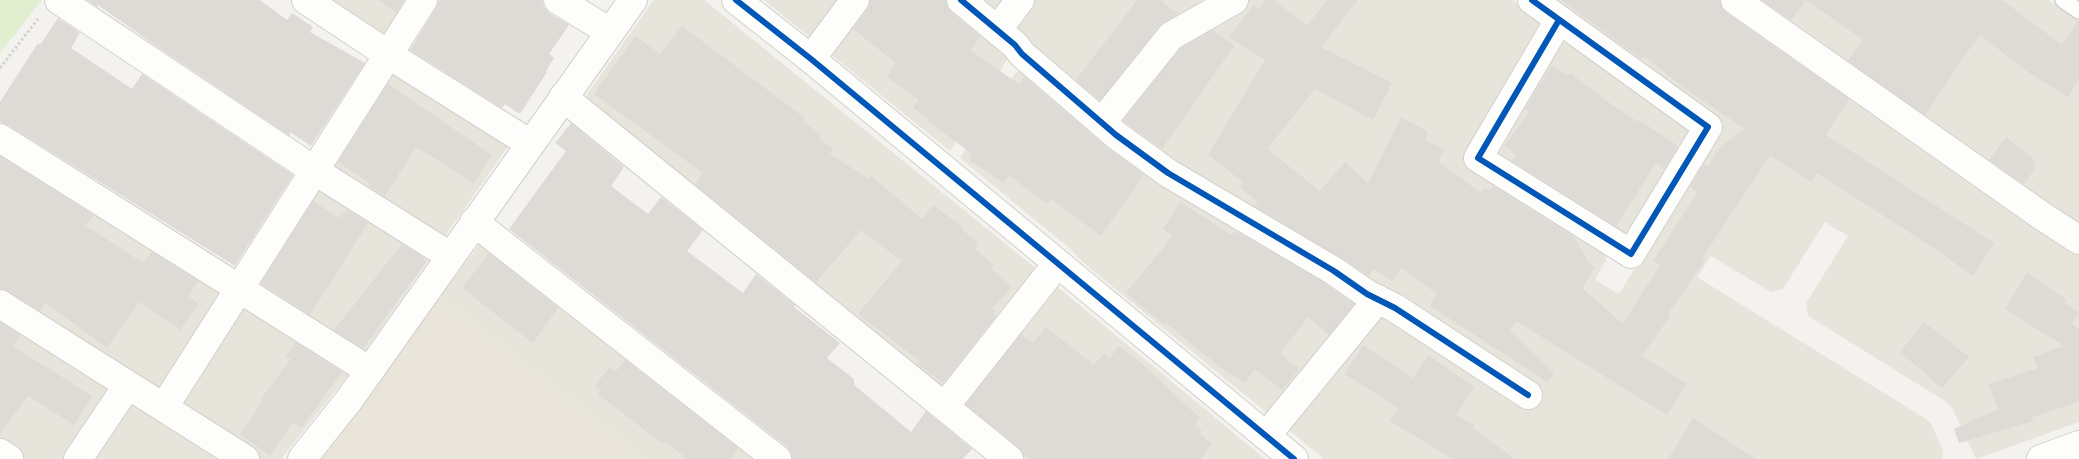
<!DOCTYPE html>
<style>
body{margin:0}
canvas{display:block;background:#f4f2ee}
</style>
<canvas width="2079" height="459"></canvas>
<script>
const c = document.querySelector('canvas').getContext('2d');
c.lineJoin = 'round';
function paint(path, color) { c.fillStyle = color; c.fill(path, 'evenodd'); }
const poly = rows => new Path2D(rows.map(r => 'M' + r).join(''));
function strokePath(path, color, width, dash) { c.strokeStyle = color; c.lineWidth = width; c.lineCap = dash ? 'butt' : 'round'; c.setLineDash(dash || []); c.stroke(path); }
paint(poly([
 [325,0,415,0,394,33,380,36],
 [654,0,704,0,1038,270,942,392,583,100],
 [764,0,949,0,1013,50,950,151],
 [971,0,1202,0,1159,38,1102,110],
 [1247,0,1513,0,1537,17,1541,32,1464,160,1604,247,1606,260,1595,280,1619,294,1724,125,1552,0,1723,0,2079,249,2079,422,1976,459,1952,408,1945,401,1808,316,1806,303,1848,236,1825,222,1783,289,1771,292,1711,256,1697,277,1923,417,1931,424,1943,450,1942,459,1324,459,1284,426,1374,315,1132,138,1116,116,1169,47],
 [1748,0,2048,0,2079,21,2079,232],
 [1571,41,1688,126,1691,140,1632,233,1618,236,1498,160,1495,146,1558,44],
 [1029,70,1360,299,1362,307,1272,417,1085,264,1068,247,960,158,1016,72],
 [398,71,504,139,507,148,446,235,435,235,334,171,330,161,386,73],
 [0,149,223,289,157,393,0,296],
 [325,188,427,253,428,261,365,351,357,353,259,291,255,281,315,189],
 [483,239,767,459,648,459,441,296],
 [1054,284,1265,459,1025,459,960,404],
 [249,305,345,366,348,375,281,459,256,459,181,410,179,399,240,306],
 [0,312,113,392,69,459,21,459,0,445],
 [127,401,230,459,89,459]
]), '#e7e4dc');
paint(poly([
 [441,296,648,459,322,459]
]), '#eae5da');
paint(poly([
 [0,0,42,0,0,53]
]), '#e1eecf');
paint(poly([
 [87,0,260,0,287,20,292,13,313,27,310,32,365,63,311,146,290,132,290,136,156,46,98,5,97,7],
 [379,0,404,0,396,13],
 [439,0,542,0,544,7,549,13,569,25,549,54,554,58,546,71,547,72,520,114,505,104,502,108,410,50,436,8],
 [870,0,946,0,947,6,951,12,980,37,970,50,1019,84,1024,77,1106,147,1144,175,1101,236,1051,199,1047,204,1009,175,1004,183,969,160,972,154,927,120,928,118,913,108,919,100,887,77,896,63,853,29,868,9],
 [1137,0,1160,0,1177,14,1159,26,1100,100,1076,80],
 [1266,0,1274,0,1307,26,1327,0,1358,0,1321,47,1392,83,1373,120,1315,89,1267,149,1320,191,1345,162,1368,183,1401,117,1427,131,1426,140,1444,150,1438,161,1481,193,1485,188,1489,191,1493,186,1575,238,1588,262,1595,267,1582,288,1623,324,1660,265,1653,261,1698,192,1690,187,1704,164,1708,166,1721,146,1745,129,1690,92,1644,56,1642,59,1561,0,1720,0,1721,7,1726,13,1849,99,1826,135,1994,243,1973,276,1932,247,1817,173,1811,182,1770,155,1701,260,1704,262,1668,314,1670,316,1642,356,1687,384,1667,415,1516,321,1510,330,1554,373,1547,382,1430,306,1437,294,1402,268,1392,281,1374,269,1369,276,1342,258,1254,206,1258,202,1240,187,1243,182,1208,155,1265,60,1229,37,1253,5,1259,9],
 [1762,0,2002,0,2062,45,2079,20,2079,80,2068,97,2031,74,1980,35,1953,71,1954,72,1925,115,1848,61,1863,40,1806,0,1791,20],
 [58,18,80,33,71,48,132,89,142,74,293,175,235,266,8,125,0,122,0,102,38,43,40,45],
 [682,26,805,118,803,121,821,135,819,138,833,149,830,154,869,179,871,176,922,219,933,205,964,228,962,230,978,242,974,248,994,265,991,269,1012,287,992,309,995,311,993,313,996,316,943,383,918,364,920,361,858,314,902,261,861,230,816,282,695,184,703,173,594,94,636,36,660,55],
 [1213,30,1234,46,1162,149,1123,121,1181,48],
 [1552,65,1568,76,1570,73,1608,102,1638,122,1639,120,1678,146,1664,169,1656,163,1616,226,1512,161,1517,155,1504,146,1529,112,1525,109],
 [388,84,492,155,474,183,416,147,385,196,369,186,371,184,338,162],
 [571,123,624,167,611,186,648,214,661,197,703,230,687,251,743,293,756,274,795,305,794,307,840,343,827,358,854,379,854,385,911,432,926,411,972,449,963,459,792,459,791,453,787,447,509,229,566,151,555,143],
 [2006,137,2032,157,2035,168,2024,184,1989,160],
 [0,156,94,216,85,225,143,263,152,252,198,281,188,296,199,304,180,330,139,302,107,348,46,303,40,311,8,291,0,288],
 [313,201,339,218,347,210,368,223,310,315,261,283],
 [1180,202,1232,235,1235,231,1326,284,1354,304,1329,335,1308,317,1280,354,1299,369,1282,390,1255,369,1244,383,1231,373,1230,375,1166,323,1164,325,1126,293,1173,236,1163,229],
 [402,244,424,258,423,260,426,262,363,348,334,330],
 [489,253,558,308,533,343,462,288],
 [2027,272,2067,300,2065,303,2079,313,2072,323,2079,331,2079,402,2032,417,2033,421,1959,443,1954,429,1998,409,1989,384,2038,368,2033,357,2064,346,2005,309],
 [0,322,21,336,13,346,92,396,74,425,28,396,0,434],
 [1924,322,1969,357,1942,388,1900,352],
 [1046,327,1094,365,1105,352,1109,360,1118,346,1141,363,1200,418,1195,425,1202,431,1200,434,1212,444,1201,459,1029,459,1024,455,1019,447,966,404,1021,334,1033,343],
 [295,342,342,372,301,428,293,422,270,456,240,434,263,401,261,399,291,359,286,357],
 [1363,345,1413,378,1428,355,1474,387,1456,415,1475,425,1473,428,1515,459,1452,459,1390,421,1398,408,1345,374],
 [625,360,738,448,730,459,687,459,665,441,663,444,598,394,601,390,595,385,610,367,616,371],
 [1693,418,1756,459,1668,459]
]), '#dedbd6');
const service = poly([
 [2063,0,2079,11]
]);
const minor = poly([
 [59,0,315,171,450,256],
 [306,0,389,55,529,143],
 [558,0,610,32],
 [961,0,1015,45,1022,54,1116,135,1168,173,1334,271,1367,294,1395,308,1528,395],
 [1532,0,1708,127,1631,254,1478,158,1559,20],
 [1735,0,2042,216,2079,240],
 [998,29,1020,0],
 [811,59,855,0],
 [563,97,1009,459],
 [1102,122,1171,36,1234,0],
 [0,138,370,371],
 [474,222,777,459],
 [0,304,245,459],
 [945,406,1057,264],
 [164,407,423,0],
 [1266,436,1378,299],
 [0,453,9,459],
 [78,459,127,386]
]);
const tertiary = poly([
 [736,0,811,59,1294,459],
 [302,459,349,400,633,0],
 [2041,459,2079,445]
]);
strokePath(service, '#d2d0cb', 18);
strokePath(minor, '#d2d0cb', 30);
strokePath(tertiary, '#d2d0cb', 30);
strokePath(poly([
 [0,68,38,19]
]), '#d3d2cc', 3, [2.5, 2.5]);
strokePath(service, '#fdfdfc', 15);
strokePath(minor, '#fdfdfc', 28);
strokePath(tertiary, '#fdfdfc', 28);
strokePath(poly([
 [736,0,811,59,1294,459],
 [961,0,1015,45,1022,54,1116,135,1168,173,1334,271,1367,294,1395,308,1528,395],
 [1532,0,1708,127,1631,254,1478,158,1559,20]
]), '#0057b8', 6);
</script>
